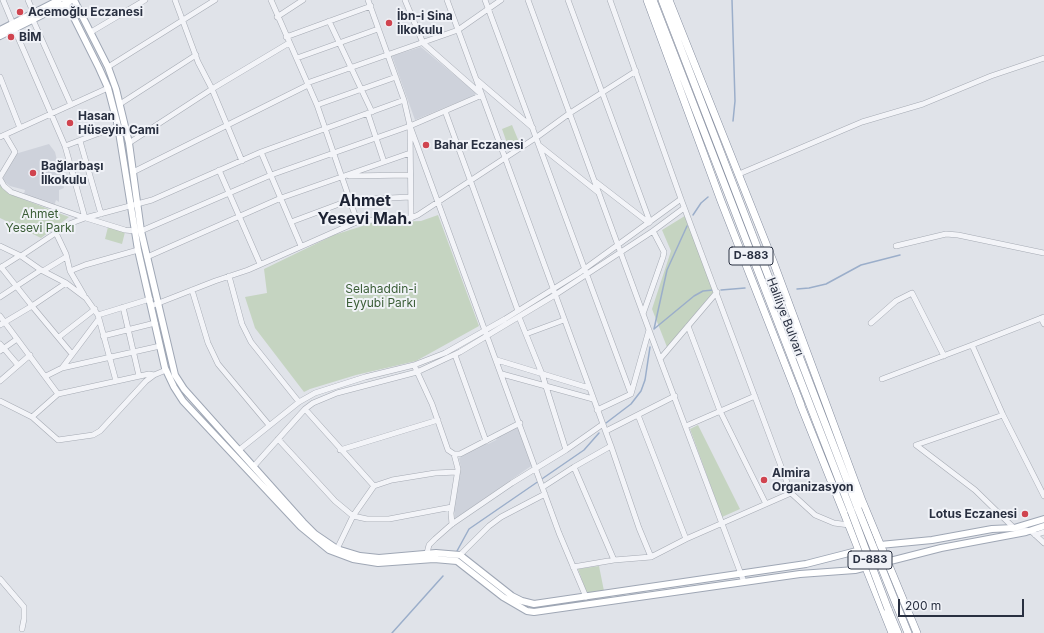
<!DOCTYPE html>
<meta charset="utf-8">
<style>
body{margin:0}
#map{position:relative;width:1044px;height:633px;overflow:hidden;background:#e0e3e9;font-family:Inter,sans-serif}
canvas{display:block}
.scale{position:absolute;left:898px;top:599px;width:126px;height:18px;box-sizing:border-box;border:2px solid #293041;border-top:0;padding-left:5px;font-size:12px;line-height:14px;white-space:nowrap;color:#293041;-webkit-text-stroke:3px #f0f2f7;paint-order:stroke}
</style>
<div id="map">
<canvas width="1044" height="633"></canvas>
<div class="scale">200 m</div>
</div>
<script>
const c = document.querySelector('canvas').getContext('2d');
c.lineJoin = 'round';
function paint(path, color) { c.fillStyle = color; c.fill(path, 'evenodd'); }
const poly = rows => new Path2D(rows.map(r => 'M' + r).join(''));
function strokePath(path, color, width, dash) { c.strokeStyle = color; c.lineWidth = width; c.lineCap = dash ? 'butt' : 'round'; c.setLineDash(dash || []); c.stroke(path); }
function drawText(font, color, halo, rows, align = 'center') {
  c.font = font + ' Inter,sans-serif'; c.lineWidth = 4; c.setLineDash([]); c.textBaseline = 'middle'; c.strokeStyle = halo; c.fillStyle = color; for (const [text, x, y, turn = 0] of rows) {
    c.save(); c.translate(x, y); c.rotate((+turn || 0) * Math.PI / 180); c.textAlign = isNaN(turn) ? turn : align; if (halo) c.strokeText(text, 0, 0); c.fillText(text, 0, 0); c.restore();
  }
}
paint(poly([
 [421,47,476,93,475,95,415,120,392,56],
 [49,144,55,152,64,188,59,190,59,202,56,200,54,206,28,197,24,194,25,190,10,186,2,180,15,154],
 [517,426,534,464,455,519,454,510,461,468,459,458,483,444,488,444,496,440,498,436]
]), '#ced2db');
paint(poly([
 [512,125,519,142,508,146,502,129],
 [0,185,3,189,10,194,69,217,41,238,0,218],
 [688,214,715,290,667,347,652,309,671,251,662,230],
 [438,215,479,326,416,361,356,375,310,389,304,392,255,328,245,297,267,293,264,269,334,235,372,223,421,221],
 [108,227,125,232,122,244,105,239],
 [698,425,740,509,722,517,690,429],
 [599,566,604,591,587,594,578,569]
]), '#c5d4c1');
strokePath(poly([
 [732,0,735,101,733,121],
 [693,215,701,203,708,197],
 [797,289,809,288,826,284,861,265,900,255],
 [721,290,745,288],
 [654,329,667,270,687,226],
 [654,329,694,296,703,291,713,290],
 [606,423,631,404,641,391,645,380,650,347],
 [457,551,469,529,584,450,599,433],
 [392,633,443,576]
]), '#9baeca', 1.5);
const minor = poly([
 [3,0,13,24],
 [28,0,34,14],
 [271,0,317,105,356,218,359,221],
 [368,0,404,100,410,126,559,533,586,597],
 [405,0,423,43,482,95,410,126,411,218],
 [447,0,611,446,639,528,651,557],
 [485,0,631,394],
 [528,0,649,330,744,582],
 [568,0,650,222],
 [610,0,681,199,791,493,815,515,834,523,849,525],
 [277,17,303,0],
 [33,20,71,105],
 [329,21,372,112],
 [14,28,65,146,85,218,69,224,21,256],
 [91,32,145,0],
 [286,37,371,6],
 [297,58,378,29],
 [108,67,215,0],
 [0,77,20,128],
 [477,80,533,128],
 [307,83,458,30,501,0],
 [120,104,196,55],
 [317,105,396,77],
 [445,111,518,311],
 [368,114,384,162],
 [0,137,108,88],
 [80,141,101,214],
 [129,143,212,89,198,62,175,0],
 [65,146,118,126],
 [540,146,599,193],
 [261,152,301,246],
 [242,161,212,89,289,43],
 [219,170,260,264],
 [133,172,308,85],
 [739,174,862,122,923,104,991,76,1044,58],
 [349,176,409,175],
 [0,177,15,152,5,135],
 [0,179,4,186,11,192,85,218,152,200,261,152,404,100],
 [596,182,649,223],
 [86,218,125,230,135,231],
 [291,222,350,200,410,197],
 [141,231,271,175,410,126],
 [56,233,66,254,70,271,84,295],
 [0,246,21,256,41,270,66,283,86,298,98,315,116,381],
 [896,246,946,234,958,235,1044,253],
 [147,257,281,198,410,153],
 [1,267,32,306,72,354],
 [0,268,19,256],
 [43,271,66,257],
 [70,271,85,265,138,250],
 [229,276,242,324,251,342,299,402],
 [192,290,208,343,218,364,269,425],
 [0,297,41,270],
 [151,306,215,281,248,270,359,221,411,218,418,215,537,137,570,113,636,71],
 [123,307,139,376],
 [643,314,663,257,664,252,653,231],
 [98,315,150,299],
 [0,316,58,394,149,374,154,375],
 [519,317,542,374,566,450],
 [1041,318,1044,324],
 [871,323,896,301,912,293,944,356],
 [0,325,32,306,66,283],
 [688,326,720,411,766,504],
 [526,334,564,320],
 [103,336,155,323],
 [59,337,95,309],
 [0,344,18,365],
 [972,345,1044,317],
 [0,351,17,339],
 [455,355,486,441],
 [660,359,717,292],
 [497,360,589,388],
 [414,365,432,404,448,450,454,454,460,454,520,423],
 [62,368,98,320],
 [502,374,593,399],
 [46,376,62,368,160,346],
 [882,379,972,345,1003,415,1044,496],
 [0,381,30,355],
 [0,401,32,417,58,440,93,435,100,431,146,381,154,375,166,370],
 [305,409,374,486],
 [597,410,631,394,649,330],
 [638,415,686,539],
 [1003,415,916,445,975,490,1014,528,1031,531,1044,543],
 [32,417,58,394],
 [686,426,755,396],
 [606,431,675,396],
 [278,439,335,501,353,516,367,519,389,519,452,507],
 [239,450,299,402,315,393,365,377,414,365,445,353,505,319,579,273,681,199],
 [340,450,438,420],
 [254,466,305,409,313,403,337,393,417,372,460,352,555,295,653,231,684,208],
 [574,467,614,560],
 [543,487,574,467,611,446],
 [452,524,451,513,458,469,454,454],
 [1035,535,1044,532],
 [337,549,353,516,374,486,392,480,435,473,457,472],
 [427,553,429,545,435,539,452,524,512,483,566,450,603,424],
 [460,555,489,526,501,517,545,494],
 [573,567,614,560,651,557,686,539,791,493],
 [0,579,24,607,24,619,22,629]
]);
const major = poly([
 [65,0,99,68,108,88,118,126,138,250,165,368,174,387,183,401,301,527,329,550,353,559,378,563,434,559,457,561,503,597,527,611,534,612,800,574,855,570,941,548,1026,532,1044,526],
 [74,0,108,67,116,89,129,143,141,231,175,375,184,389,303,522,315,534,337,549,360,556,379,558,436,553,460,555,512,596,522,601,534,604,806,564,880,545,932,540,992,529,1014,528,1044,519],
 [0,30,59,0],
 [0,36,70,1]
]);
const highway = poly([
 [647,0,721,201,801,405],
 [653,0,851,511],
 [662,0,858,509],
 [669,0,773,261,861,498,917,633],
 [799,401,892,633],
 [897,606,908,633],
 [888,609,898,633]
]);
strokePath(minor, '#a5aab3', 6);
strokePath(major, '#9fa7b5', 8);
strokePath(highway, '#878fa0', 8);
strokePath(minor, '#f3f4f8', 5);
strokePath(major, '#fff', 6);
strokePath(highway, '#fff', 7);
const highwayBridge = poly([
 [858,509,897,606],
 [851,511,888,609]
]);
strokePath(highwayBridge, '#878fa0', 8, []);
strokePath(highwayBridge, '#fff', 7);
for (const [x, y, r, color] of [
 [20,12,4,"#d0444f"],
 [389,23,4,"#d0444f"],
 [11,37,4,"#d0444f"],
 [70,123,4,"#d0444f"],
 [426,145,4,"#d0444f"],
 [33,173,4,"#d0444f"],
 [764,480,4,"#d0444f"],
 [1025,514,4,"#d0444f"]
]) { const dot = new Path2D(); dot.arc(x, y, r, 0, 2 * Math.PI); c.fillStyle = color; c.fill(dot); strokePath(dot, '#f0f2f7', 1.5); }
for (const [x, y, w] of [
 [751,256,44],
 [870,560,44]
]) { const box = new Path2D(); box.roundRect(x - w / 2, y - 9, w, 18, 3); c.fillStyle = '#f0f2f7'; c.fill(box); strokePath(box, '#293041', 1); }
drawText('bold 11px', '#293041', null, [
 ["D-883",751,256],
 ["D-883",870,560]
]);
drawText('bold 12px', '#293041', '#f0f2f7', [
 ["Acemoğlu Eczanesi",28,12],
 ["İbn-i Sina",397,16],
 ["İlkokulu",397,30],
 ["BİM",19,37],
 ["Hasan",78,116],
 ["Hüseyin Cami",78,130],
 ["Bahar Eczanesi",434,145],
 ["Bağlarbaşı",41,166],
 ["İlkokulu",41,180],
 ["Almira",772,473],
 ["Organizasyon",772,487],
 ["Lotus Eczanesi",1017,514,"right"]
], 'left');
drawText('12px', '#3a5d36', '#f0f2f7', [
 ["Ahmet",40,214],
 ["Yesevi Parkı",40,228],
 ["Selahaddin-i",381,289],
 ["Eyyubi Parkı",381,303]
]);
drawText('12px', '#293041', '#f0f2f7', [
 ["Haliliye Bulvarı",785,317,69]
]);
drawText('bold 16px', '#1b2132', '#f0f2f7', [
 ["Ahmet",365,201],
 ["Yesevi Mah.",365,219]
]);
</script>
